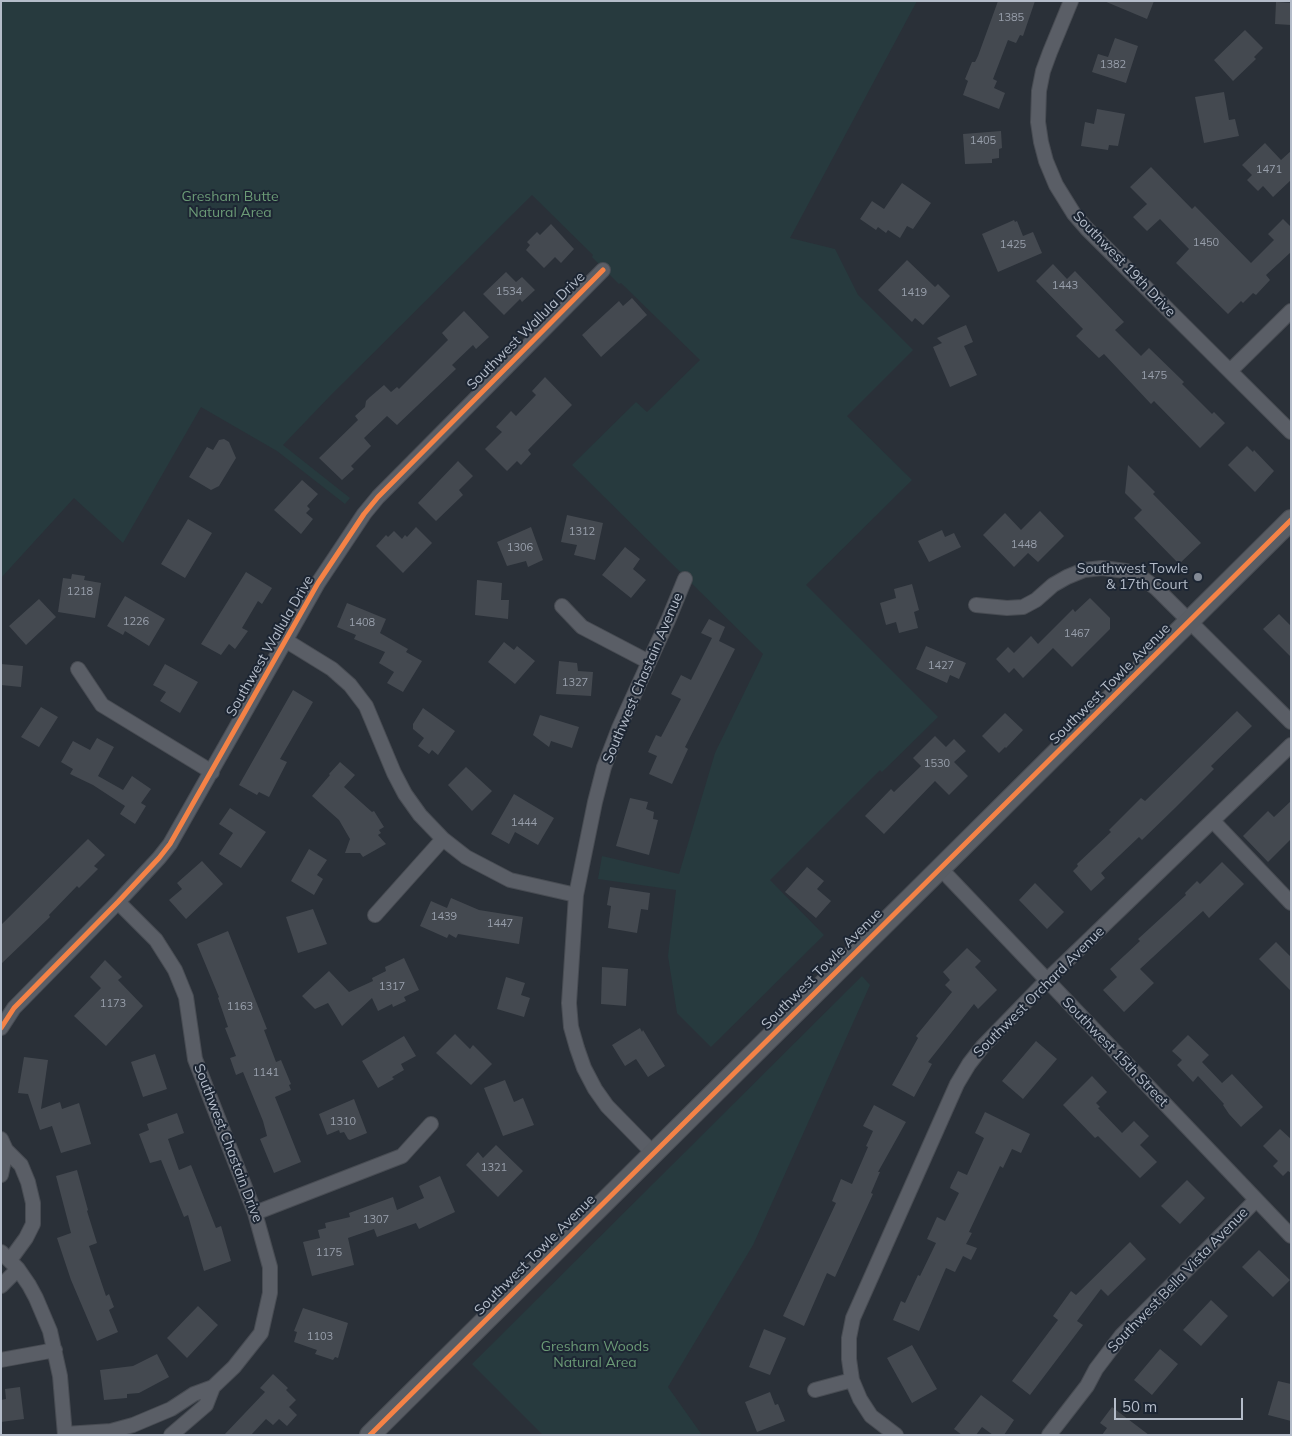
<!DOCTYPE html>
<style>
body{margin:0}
#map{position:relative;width:1292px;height:1436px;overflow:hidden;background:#2a3038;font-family:Mulish,sans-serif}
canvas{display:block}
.frame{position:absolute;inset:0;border:2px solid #b4bcc9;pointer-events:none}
.scale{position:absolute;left:1114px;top:1398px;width:129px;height:22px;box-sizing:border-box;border:2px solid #b4bcc9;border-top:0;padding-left:6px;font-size:15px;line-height:18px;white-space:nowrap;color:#b4bcc9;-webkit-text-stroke:4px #1d2633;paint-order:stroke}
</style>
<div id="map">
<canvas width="1292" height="1436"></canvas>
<div class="frame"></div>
<div class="scale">50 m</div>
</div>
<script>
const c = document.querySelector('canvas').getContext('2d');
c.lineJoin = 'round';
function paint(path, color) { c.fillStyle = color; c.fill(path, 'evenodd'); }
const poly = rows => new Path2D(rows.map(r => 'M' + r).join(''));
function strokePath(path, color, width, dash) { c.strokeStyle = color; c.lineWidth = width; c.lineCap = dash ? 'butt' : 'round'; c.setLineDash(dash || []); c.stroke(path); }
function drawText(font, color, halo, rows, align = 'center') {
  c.font = font + ' Mulish,sans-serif'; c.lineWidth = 4; c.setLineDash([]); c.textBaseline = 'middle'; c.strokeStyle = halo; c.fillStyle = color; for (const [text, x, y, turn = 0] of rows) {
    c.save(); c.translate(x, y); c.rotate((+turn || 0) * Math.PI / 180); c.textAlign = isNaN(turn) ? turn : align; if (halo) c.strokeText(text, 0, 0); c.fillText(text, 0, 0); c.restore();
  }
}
paint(poly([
 [1,1,917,1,790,238,835,249,858,295,913,350,847,416,912,480,806,585,938,717,882,772,880,770,770,880,824,935,711,1047,677,1013,668,956,676,890,598,879,602,856,679,874,715,753,763,654,572,465,636,402,647,412,700,360,621,283,619,284,592,257,593,255,532,195,330,396,283,445,350,498,345,504,277,451,201,407,123,543,74,498,1,578],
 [862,976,870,985,753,1245,668,1387,702,1435,543,1435,472,1364]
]), '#273a3e');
paint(poly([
 [998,1,1035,1,1023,36,1020,35,1016,43,1008,40,993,79,997,81,994,88,1005,93,999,109,963,95,968,81,965,79,972,62,975,62,978,56],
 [1104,1,1154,1,1147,19],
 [1276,2,1291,3,1291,25,1275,24],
 [1245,30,1263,48,1254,57,1256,59,1233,81,1214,60],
 [1115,38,1138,46,1126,83,1092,72,1098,54,1108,57],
 [1224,92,1229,120,1235,119,1239,136,1204,143,1195,97],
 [1097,109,1125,114,1118,146,1109,145,1108,150,1081,146,1085,122,1094,124],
 [1001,131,1002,148,999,149,999,158,992,159,992,163,965,164,963,134],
 [1265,143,1281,160,1291,151,1291,180,1273,197,1263,186,1258,191,1247,180,1252,175,1242,165],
 [1151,167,1192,209,1195,206,1251,263,1274,240,1268,234,1283,219,1291,227,1291,252,1266,275,1270,280,1256,295,1253,293,1243,303,1241,301,1228,314,1176,263,1189,249,1160,219,1147,231,1133,217,1147,204,1130,187],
 [902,183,931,203,913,229,907,226,900,238,888,230,886,233,878,227,876,230,860,219,872,201,884,209],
 [1014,220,1015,222,1017,221,1023,236,1033,232,1042,253,998,272,982,234],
 [551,224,574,249,561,263,555,257,544,268,526,250,530,245,527,242,537,232,540,235],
 [907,260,935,287,938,284,950,296,923,325,915,318,912,322,878,290],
 [1053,264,1067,279,1075,271,1124,322,1115,330,1141,356,1149,348,1184,382,1182,384,1212,414,1214,412,1225,423,1200,448,1154,401,1151,404,1104,354,1099,358,1076,336,1083,329,1036,281],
 [506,272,516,282,522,277,535,290,522,302,520,299,504,315,483,294],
 [632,298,647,315,601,357,582,335,619,301,623,306],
 [464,311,489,337,476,349,473,345,452,365,456,369,397,425,387,416,364,438,371,446,351,466,354,469,342,480,319,458,358,420,355,416,365,407,366,401,370,397,384,385,391,392,397,387,399,389,448,340,442,333],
 [966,325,973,342,964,346,977,375,950,387,933,347,942,343,937,338],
 [545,377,572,405,528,450,531,454,521,465,517,461,507,471,485,449,502,432,496,427,511,411,516,416,536,395,532,391],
 [224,439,229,442,236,458,219,486,211,490,189,477,207,447,213,450,219,440],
 [1247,446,1253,452,1254,450,1274,471,1255,492,1228,465],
 [458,461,473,476,459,490,463,495,436,521,418,503],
 [1128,465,1155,492,1153,494,1201,543,1179,564,1134,518,1142,510,1125,493],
 [302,480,318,494,307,506,310,509,306,513,313,519,301,534,274,510],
 [1040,511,1064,536,1038,562,1028,553,1014,567,983,535,1005,513,1021,530],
 [567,515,603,523,595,560,574,555,577,545,561,542],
 [188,519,212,533,185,578,161,564],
 [416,527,432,543,403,573,376,546,386,535,388,537,394,531,402,539,405,535,407,537],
 [531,527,543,560,528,567,526,561,507,566,497,542],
 [942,530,945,537,954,533,961,547,929,562,918,541],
 [625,547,640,559,633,569,646,580,631,598,602,575],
 [246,572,272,588,262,604,258,601,242,628,248,631,235,649,229,644,221,655,201,644],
 [72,574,85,576,84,580,101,583,95,618,58,612,63,578,71,579],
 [477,580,502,583,501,600,509,600,508,619,475,615],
 [912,584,919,610,914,612,918,628,899,633,896,622,886,625,880,603,896,598,894,589],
 [125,596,165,619,149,646,125,631,123,635,107,626],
 [1090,598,1110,618,1110,629,1072,667,1053,648,1023,678,1014,668,1009,673,996,659,1008,647,1014,653,1031,636,1038,644,1073,609,1075,612],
 [39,599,56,617,26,645,9,626],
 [347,603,386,619,380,633,408,649,406,652,422,661,403,692,387,683,394,672,379,663,385,652,354,639,356,635,337,627],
 [1279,614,1291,626,1291,657,1263,629],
 [709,619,725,627,719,641,735,649,685,747,688,749,672,784,649,774,657,756,648,752,656,735,661,737,681,699,671,694,681,675,691,680,712,638,701,633],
 [504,642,514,650,517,646,535,661,515,684,488,662],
 [926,646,966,663,959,679,950,675,947,683,916,669],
 [559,661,577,663,578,671,593,672,591,696,556,694],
 [1,664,23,666,21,687,1,685],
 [165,664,198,682,180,713,160,701,166,692,153,685],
 [293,690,313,702,280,759,287,762,269,797,259,792,257,795,239,785],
 [41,707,58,717,39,747,21,737],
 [423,708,455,731,438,755,432,750,429,754,418,746,424,738,413,729,413,724],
 [1237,711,1252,726,1211,766,1214,769,1175,808,1142,840,1139,837,1101,873,1105,878,1091,891,1073,871,1078,866,1077,864,1111,832,1109,830,1141,798,1145,801],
 [1005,713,1023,730,1006,748,1005,747,999,753,982,736],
 [540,715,579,727,572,748,551,741,549,747,533,735],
 [935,736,946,747,954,739,966,751,954,762,968,776,949,795,935,781,884,834,865,816,891,789,894,792,921,766,913,758],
 [97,738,114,747,98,776,123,790,132,776,151,789,141,803,146,806,135,824,120,814,125,806,93,785,70,774,73,769,61,762,73,741,90,750],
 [340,762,355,775,344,787,372,812,374,811,384,827,379,830,381,833,378,835,386,844,363,857,360,853,345,853,350,839,339,820,312,796,330,775,329,774],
 [466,767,492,791,472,811,448,785],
 [514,794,554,818,538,845,515,832,509,844,491,834],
 [630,798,648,802,646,809,654,812,653,819,658,820,649,855,616,846],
 [1291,801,1291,839,1268,862,1243,836,1268,811,1274,817],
 [230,808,266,832,241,868,219,854,233,833,219,824],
 [88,839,105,855,94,866,98,869,79,888,77,886,49,915,50,917,1,964,1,925],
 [309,849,327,860,317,875,323,879,314,895,291,881],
 [202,861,223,884,186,919,169,900,182,889,177,883],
 [1222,862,1244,884,1209,918,1203,911,1140,969,1154,983,1124,1012,1103,990,1117,977,1110,969,1140,941,1138,939,1186,895,1185,893,1197,881,1200,884],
 [807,867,824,881,817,889,831,901,816,918,785,892],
 [1035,883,1064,912,1047,929,1019,900],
 [610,887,650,893,648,910,641,909,637,933,608,928,611,906,607,905],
 [451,898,479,910,523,917,519,944,458,934,456,938,449,934,447,938,420,926,431,901,447,908],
 [313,909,327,944,298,953,286,917],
 [228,931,267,1029,264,1030,276,1062,281,1060,291,1084,289,1085,291,1090,275,1097,301,1162,274,1173,260,1139,267,1136,263,1121,243,1072,236,1075,230,1058,236,1056,225,1028,228,1027,218,998,219,997,197,944],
 [1276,942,1291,957,1291,991,1259,959],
 [967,948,981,961,975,967,997,990,978,1009,974,1004,928,1062,932,1064,914,1097,892,1085,918,1038,916,1036,952,992,945,985,950,980,943,972],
 [404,958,419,990,404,997,406,1001,393,1007,392,1004,378,1011,372,998,342,1026,328,1003,315,1009,302,996,329,971,349,992,373,981,372,978,386,971,385,967],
 [105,960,122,977,118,980,143,1006,106,1046,74,1016,101,988,90,977],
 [602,967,628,969,626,1006,601,1004],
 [506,977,525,983,521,995,530,998,524,1017,497,1009],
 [640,1028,642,1032,643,1030,665,1066,648,1077,636,1059,625,1066,612,1045],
 [455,1034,470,1049,473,1045,492,1064,471,1085,436,1053],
 [1188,1035,1209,1055,1202,1062,1222,1083,1232,1074,1263,1107,1241,1127,1229,1114,1223,1105,1224,1104,1198,1076,1193,1082,1177,1065,1182,1060,1172,1051],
 [404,1036,416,1056,401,1064,404,1070,392,1077,394,1079,378,1088,362,1061],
 [1036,1041,1057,1059,1023,1099,1002,1081],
 [155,1054,167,1089,143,1097,131,1062],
 [24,1057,48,1060,41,1109,60,1102,62,1109,79,1103,91,1144,61,1153,52,1126,40,1130,28,1094,18,1093],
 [1092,1076,1107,1092,1096,1103,1100,1107,1098,1108,1122,1133,1134,1121,1149,1136,1140,1145,1157,1162,1140,1178,1098,1136,1095,1138,1063,1105],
 [505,1080,514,1102,523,1098,534,1125,503,1136,484,1088],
 [354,1099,367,1133,350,1140,348,1139,344,1132,340,1133,339,1130,327,1135,319,1114],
 [874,1105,906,1122,878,1172,880,1172,871,1193,873,1194,835,1277,827,1273,804,1326,783,1316,836,1203,832,1201,841,1179,852,1184,868,1147,866,1146,873,1131,863,1126],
 [985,1112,1030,1134,1021,1153,1012,1149,1003,1168,1000,1166,969,1232,972,1233,966,1244,977,1248,971,1260,963,1256,955,1272,946,1268,919,1331,893,1320,901,1301,905,1303,918,1275,920,1276,936,1243,927,1239,937,1217,945,1221,959,1193,950,1188,951,1185,958,1171,967,1175,984,1138,975,1133],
 [177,1113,184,1133,168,1139,179,1170,191,1165,216,1228,221,1226,231,1261,204,1271,188,1215,184,1217,161,1160,150,1163,139,1134,149,1130,147,1124],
 [1280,1129,1291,1139,1291,1173,1288,1171,1283,1176,1273,1166,1278,1161,1263,1146],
 [496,1145,523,1171,498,1197,466,1165,478,1152,483,1158],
 [77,1170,88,1210,87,1211,97,1243,89,1246,106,1296,109,1294,114,1307,109,1310,118,1332,97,1341,71,1280,57,1238,71,1233,56,1176],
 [440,1176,455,1212,419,1229,416,1223,377,1237,374,1229,348,1238,354,1265,312,1276,303,1242,320,1238,318,1230,326,1228,325,1223,350,1217,349,1213,393,1197,397,1210,424,1198,419,1186],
 [1187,1180,1205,1198,1180,1224,1161,1206],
 [1130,1242,1146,1259,1108,1296,1101,1289,1077,1321,1083,1325,1030,1395,1012,1381,1058,1320,1053,1316,1071,1291,1076,1295],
 [1259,1250,1290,1280,1273,1297,1242,1267],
 [1211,1300,1228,1316,1201,1346,1183,1330],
 [198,1306,218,1325,187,1358,167,1338],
 [303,1308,348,1323,338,1358,335,1357,333,1360,315,1354,317,1350,294,1342,297,1332,294,1331],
 [764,1329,786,1338,770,1375,749,1367],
 [912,1345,937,1389,912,1403,887,1358],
 [1160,1349,1178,1364,1152,1395,1134,1380],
 [157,1354,169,1377,139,1393,127,1394,127,1398,104,1400,100,1370,133,1366],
 [273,1374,288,1388,286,1390,296,1400,289,1407,297,1415,287,1426,279,1419,273,1425,266,1419,251,1435,224,1435,265,1392,260,1388],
 [1278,1381,1291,1384,1291,1421,1268,1415],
 [20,1387,24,1419,1,1422,1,1400,6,1399,5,1389],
 [770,1392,775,1405,778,1404,785,1421,757,1432,745,1402],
 [981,1395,1014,1420,1004,1435,993,1435,982,1427,976,1435,962,1435,954,1429],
 [1112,1407,1149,1435,1102,1435,1107,1428,1100,1423]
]), '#444950');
const street = poly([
 [1071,1,1050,52,1043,71,1039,91,1038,122,1041,142,1046,161,1056,185,1074,214,1087,229,1291,432],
 [1230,371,1291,311],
 [976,605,1007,608,1023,607,1036,600,1053,585,1067,577,1084,570,1102,568,1126,571,1141,577,1156,588,1291,722],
 [562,606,582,627,649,662],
 [285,640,332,669,350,685,366,706,394,773,405,794,420,815,443,839,466,857,510,880,576,895],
 [78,669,102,705,212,772],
 [1213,821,1291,903],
 [940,868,1291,1236],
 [118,902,156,940,175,970,186,997,195,1059,255,1213,270,1267,270,1293,261,1333,234,1367,213,1387,206,1405,171,1435],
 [375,915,443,839],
 [1,1028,14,1008,118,902,159,858,170,844,318,583,364,514,378,497,603,270],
 [1,1139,6,1150,21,1165,28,1182,33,1203,33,1224,26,1238,10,1260],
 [653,1153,607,1106,595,1089,584,1068,577,1048,571,1027,569,1003,576,895,595,802,604,767,619,728,669,618,685,579],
 [1,1175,6,1150],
 [255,1213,402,1156,431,1124],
 [1,1252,18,1269,29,1285,36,1298,50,1331,60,1376,65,1435],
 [1,1286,18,1269],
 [1,1360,55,1350],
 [815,1390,852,1380],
 [65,1434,111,1431,133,1425,171,1409,194,1394,213,1387],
 [896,1435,871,1416,860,1399,852,1380,849,1359,849,1338,853,1318,957,1084,969,1064,983,1046,1047,980,1291,745],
 [1049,1435,1087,1386,1096,1369,1121,1336,1256,1200]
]);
const secondary = poly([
 [370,1435,1291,520]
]);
strokePath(street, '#484c53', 16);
strokePath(secondary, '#484c53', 22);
strokePath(street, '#5a5e66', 14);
strokePath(secondary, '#595d64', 20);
strokePath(poly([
 [1,1028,14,1008,118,902,159,858,170,844,318,583,364,514,378,497,603,270],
 [370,1435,1291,520]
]), '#f48246', 5);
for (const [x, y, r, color] of [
 [1198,577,5,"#848b96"]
]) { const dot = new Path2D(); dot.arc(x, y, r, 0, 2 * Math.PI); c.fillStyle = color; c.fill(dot); strokePath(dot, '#1d2633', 2); }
drawText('11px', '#989fab', null, [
 ["1385",1011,18],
 ["1382",1113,65],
 ["1405",983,141],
 ["1471",1269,170],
 ["1450",1206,243],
 ["1425",1013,245],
 ["1443",1065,286],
 ["1534",509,292],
 ["1419",914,293],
 ["1475",1154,376],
 ["1312",582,532],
 ["1448",1024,545],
 ["1306",520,548],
 ["1218",80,592],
 ["1226",136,622],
 ["1408",362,623],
 ["1467",1077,634],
 ["1427",941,666],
 ["1327",575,683],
 ["1530",937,764],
 ["1444",524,823],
 ["1439",444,917],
 ["1447",500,924],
 ["1317",392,987],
 ["1173",113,1004],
 ["1163",240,1007],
 ["1141",266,1073],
 ["1310",343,1122],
 ["1321",494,1168],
 ["1307",376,1220],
 ["1175",329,1253],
 ["1103",320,1337]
]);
drawText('14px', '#6b9a76', '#1d2633', [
 ["Gresham Butte",230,197],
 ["Natural Area",230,213],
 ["Gresham Woods",595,1347],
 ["Natural Area",595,1363]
]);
drawText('14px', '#b4bcc9', '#1d2633', [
 ["Southwest 19th Drive",1124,264,46],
 ["Southwest Wallula Drive",526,331,-45],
 ["Southwest Wallula Drive",270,646,-60],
 ["Southwest Chastain Avenue",643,678,-67],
 ["Southwest Towle Avenue",1110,684,-45],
 ["Southwest Towle Avenue",822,969,-45],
 ["Southwest Orchard Avenue",1039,992,-45],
 ["Southwest 15th Street",1115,1052,46],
 ["Southwest Chastain Drive",228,1143,69],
 ["Southwest Towle Avenue",535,1255,-45],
 ["Southwest Bella Vista Avenue",1178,1280,-46]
]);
drawText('14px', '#b4bcc9', '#1d2633', [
 ["Southwest Towle",1188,569],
 ["& 17th Court",1188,585]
], 'right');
</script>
